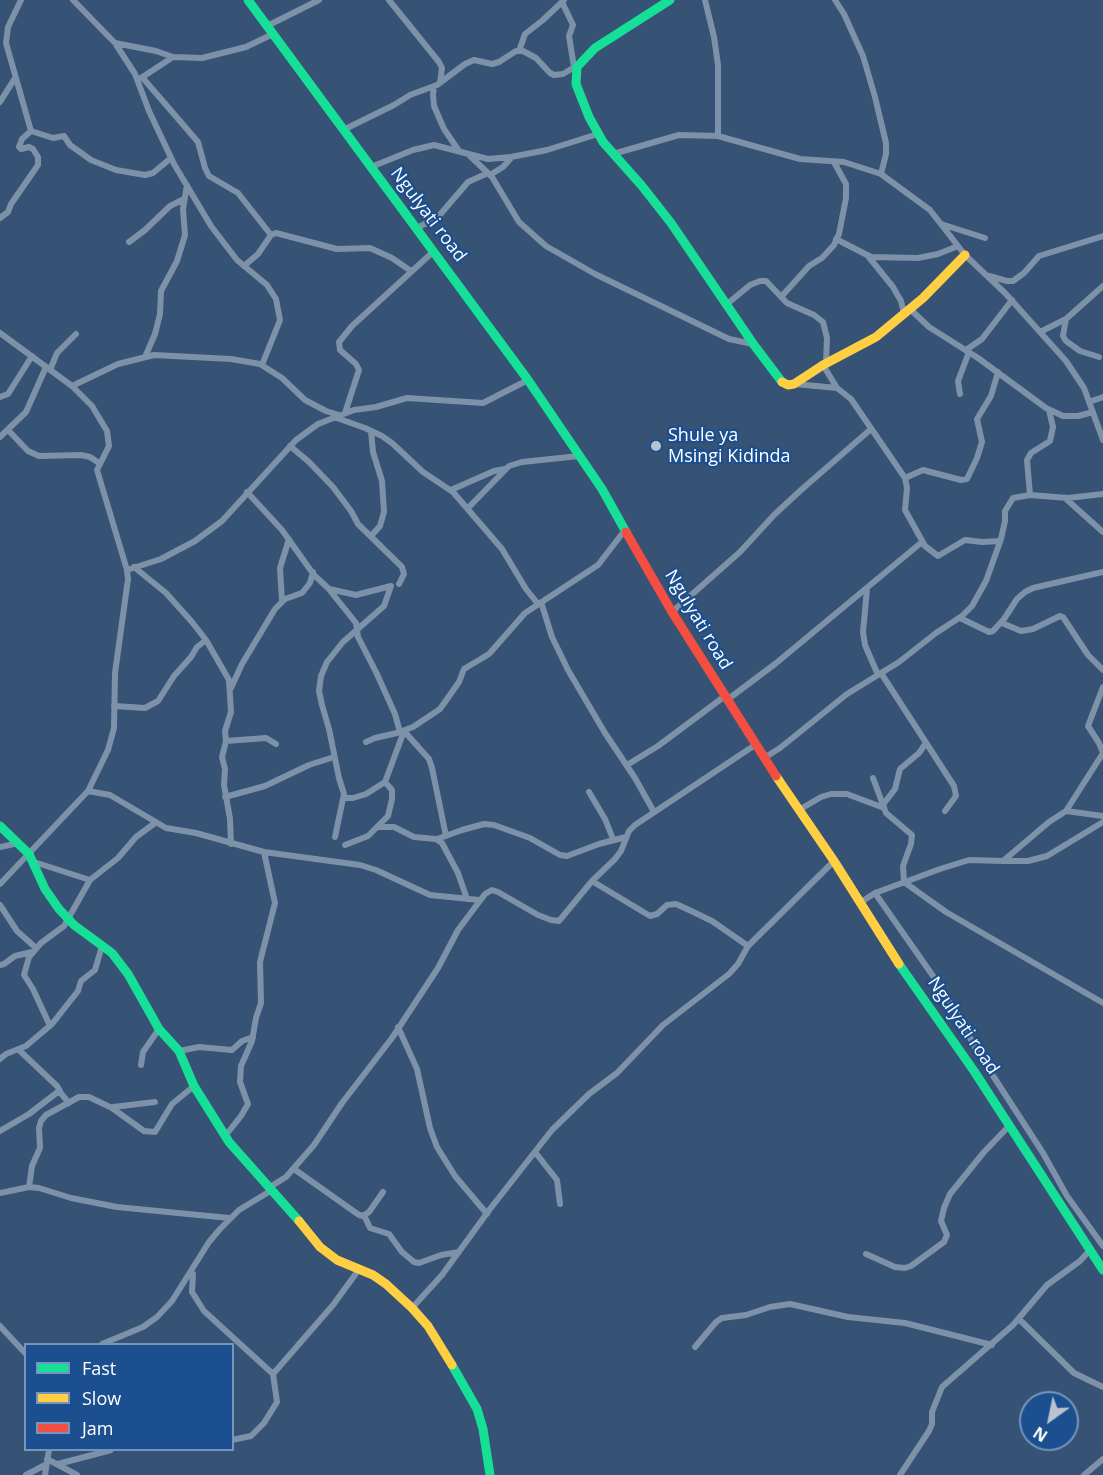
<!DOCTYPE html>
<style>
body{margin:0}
#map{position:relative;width:1103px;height:1475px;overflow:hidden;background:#365274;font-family:"Open Sans",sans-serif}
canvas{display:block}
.legend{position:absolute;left:24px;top:1343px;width:210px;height:108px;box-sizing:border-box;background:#1b4f8f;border:2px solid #7695bc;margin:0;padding:8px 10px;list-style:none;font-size:18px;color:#fff}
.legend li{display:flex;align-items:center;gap:12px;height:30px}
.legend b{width:30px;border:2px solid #7695bc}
.north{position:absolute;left:1019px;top:1391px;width:60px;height:60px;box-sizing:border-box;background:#1b4f8f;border:2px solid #7695bc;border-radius:50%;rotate:213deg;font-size:16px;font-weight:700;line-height:24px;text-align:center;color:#fff}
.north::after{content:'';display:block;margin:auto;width:21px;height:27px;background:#b9c2ce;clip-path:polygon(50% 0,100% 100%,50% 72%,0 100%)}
</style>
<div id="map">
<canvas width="1103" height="1475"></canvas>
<ul class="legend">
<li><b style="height:8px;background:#16e098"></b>Fast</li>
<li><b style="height:8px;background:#ffcf43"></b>Slow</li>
<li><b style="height:8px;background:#f24e42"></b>Jam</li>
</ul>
<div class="north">N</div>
</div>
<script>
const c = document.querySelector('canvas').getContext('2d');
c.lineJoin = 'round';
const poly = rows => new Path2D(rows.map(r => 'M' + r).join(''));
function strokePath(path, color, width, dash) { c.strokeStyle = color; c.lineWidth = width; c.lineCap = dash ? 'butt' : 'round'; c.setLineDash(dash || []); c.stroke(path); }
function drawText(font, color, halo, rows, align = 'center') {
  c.font = font + ' "Open Sans",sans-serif'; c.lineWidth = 4.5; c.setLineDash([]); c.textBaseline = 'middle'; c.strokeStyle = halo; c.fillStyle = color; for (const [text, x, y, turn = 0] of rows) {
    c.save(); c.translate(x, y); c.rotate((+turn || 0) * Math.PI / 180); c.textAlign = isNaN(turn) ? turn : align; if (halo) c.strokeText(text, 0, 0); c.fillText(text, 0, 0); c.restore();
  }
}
strokePath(poly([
 [73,0,115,43,135,74,149,111,174,164,211,226,237,260,267,285,276,299,280,320,262,365],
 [389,0,439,62,442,68,440,83],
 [705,0,714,37,718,65,718,136],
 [835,0,844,14,863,56,875,97,886,143,886,154,881,174],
 [562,2,573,25,569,36,574,67],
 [267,26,319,0],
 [115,43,156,51,173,57,202,58,246,47,273,34],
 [519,51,525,34,543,20,564,0],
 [142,77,198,142,205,168,209,176,238,193,271,235],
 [141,78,173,57],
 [434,86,433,95,434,106,444,129,459,151],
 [0,102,15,78],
 [343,130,394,105,410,95,437,85,465,64,474,60,492,64,499,62,516,51,523,51,536,58,550,73,554,75,563,74,578,65],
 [31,131,53,138,64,136,70,145,91,160,116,170,145,175,153,173,171,158],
 [468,154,492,177,519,222,546,246,595,274,729,339,753,344],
 [613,154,679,135,718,136,800,159,844,162,881,174,930,210,965,255,1005,293,1066,361,1084,388,1103,440],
 [371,167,413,150,434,145,488,159,511,157,547,150,598,134],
 [490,175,503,167,512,157],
 [0,218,8,212,11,204,38,165,38,157,33,149,29,147,21,149,19,147,22,139,31,131,6,43,8,27,21,0],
 [941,224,985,238],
 [417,228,438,217,468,182,488,173],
 [836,239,871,257,918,258,938,254,958,246],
 [129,242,145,230,170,206,184,199],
 [868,256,893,287,901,301,904,313],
 [244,266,258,254,271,235,276,233,337,249,370,248,392,258,411,271],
 [989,276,1007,281,1013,281,1024,273,1039,256,1103,236],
 [781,297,809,266,822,258,834,245,839,234,846,198,846,184,834,162],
 [727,304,750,285,760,281,766,281,787,303,814,315,823,322,827,338,826,363],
 [910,309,929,327,978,358,1046,408,1063,416,1078,416,1093,412],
 [1066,319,1063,336,1066,341,1080,351,1099,357],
 [1042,331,1066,319,1103,286],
 [0,333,72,386,92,406,107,431,109,446,97,470,127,570,128,579,115,673,114,728,108,750,88,791,0,884],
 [966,350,982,339,1012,300],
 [145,357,155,334,160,314,161,291,177,261,185,235,183,209,187,185],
 [823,365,837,388,851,399,905,478,907,488,905,510,925,546,938,556,965,540,982,542,1000,541],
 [50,370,57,353,76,334],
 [795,384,837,388],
 [72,386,118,364,154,355,231,359,260,364,282,378,305,400,326,411,339,415],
 [960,394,958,381,969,352],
 [0,397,8,394,32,356],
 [1089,402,1103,397],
 [345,413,359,370,356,364,340,350,339,342,352,326,434,251],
 [334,417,365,428,382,436,392,443,423,472,453,492,502,549,526,589,538,604],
 [8,430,28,451,39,456,81,455,90,457,99,463],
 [0,437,26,412,46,367],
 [290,446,309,462,333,487,351,511,358,524,402,567,404,574,399,584],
 [905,478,923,470,961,480,967,479,977,458,982,442,977,419,991,396,998,372],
 [451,490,494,471,505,469],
 [247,492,282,530,314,575,329,589,356,595,391,586],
 [1030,495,1027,460,1031,453,1050,441,1053,427,1049,410],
 [1065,498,1103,532],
 [468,508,509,466,522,462,579,456],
 [371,536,380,526,384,512,382,481,373,452,371,431],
 [134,567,166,593,192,622,206,640,229,680,231,712,225,731,226,741,222,757,225,769,224,785,230,819,231,844],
 [127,570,161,559,195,541,222,521,296,440,318,424,354,410,376,407,407,398,483,403,528,380],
 [328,588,356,623,358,637,376,672,395,714,400,732],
 [867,589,863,632,865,645,878,675],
 [282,601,280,568,289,539],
 [541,602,552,637,568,670,605,733,635,778,654,812],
 [672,612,740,552,774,515,801,490,871,429],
 [960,618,989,632,993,631,1004,619,1017,599,1025,592,1033,588,1103,572],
 [1002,623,1021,631,1033,629,1060,616,1063,617,1088,655,1103,670],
 [881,673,954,786,956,796,945,811],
 [231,688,242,664,275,609,285,599,302,593,310,583,313,572],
 [727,700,775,664,922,542],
 [114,706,145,708,158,701,174,676,191,657,197,647,206,640],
 [226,741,266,738,276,744],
 [366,742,375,738,397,733,413,727,440,709,459,682,464,669,489,654,525,613,598,565,625,530],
 [764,758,780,748,847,694,899,662,936,633,962,616,972,606,986,581,1001,539,1005,521,1005,511,1013,498,1030,495,1068,498,1103,494],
 [627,765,658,746,725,696],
 [873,778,886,813,912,835,911,844,903,866,904,882,946,912,1103,1003],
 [88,791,110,795,166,828,196,833,264,852,360,865,376,870,430,895,479,900],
 [589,792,605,819,613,839],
 [225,797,265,786,309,765,334,757],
 [344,798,353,798,366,794,385,782,404,731,429,759,432,768,446,836],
 [882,806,895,789,900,769,919,753,926,743],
 [799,810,821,797,831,794,847,794,884,808],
 [1066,811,1103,753,1099,743,1088,726,1103,687],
 [377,827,394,827,414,837,436,839,442,843,458,873,467,899],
 [335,837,344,794,339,778,329,729,322,705,319,691,321,676,327,662,343,642,384,606,391,586],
 [437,839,462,830,484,824,494,825,530,838,560,855,567,856,599,844,626,837],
 [345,845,368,836,388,816,392,799,392,790,385,782],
 [0,847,19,843],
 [1003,861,1028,861,1047,856,1103,822],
 [34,862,90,880],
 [592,881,650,916,657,914,667,905,676,904,687,909,712,921,748,946],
 [875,893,933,976,958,1015,977,1051,1043,1153,1067,1196,1103,1246],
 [861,902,875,893,940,869,969,860,1003,861,1049,822,1066,811,1103,816],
 [0,905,17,931,36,948],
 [0,965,4,964,15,956,32,952],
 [50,1026,33,989,24,975,29,957,41,943,64,926,90,880,118,858,136,837,155,823],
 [398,1027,417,1069,430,1128,437,1147,455,1176,487,1214],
 [19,1050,57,1086,60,1091],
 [179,1051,199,1047,232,1050,242,1041,253,1037],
 [0,1059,6,1054,26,1046,52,1024,78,991,81,981,95,970,102,946],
 [141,1065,143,1052,159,1029],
 [113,1107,155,1102],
 [0,1131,29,1114,59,1091,69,1103],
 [225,1136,241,1116,248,1104,240,1082,241,1066,252,1041,256,1018,261,1003,260,962,275,903,264,852],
 [535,1152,557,1180,560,1204],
 [294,1169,359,1215,363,1216,369,1212,383,1192],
 [29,1187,32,1166,40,1148,39,1128,41,1121,46,1115,79,1097,89,1097,112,1108,144,1131,155,1132,172,1104,194,1086],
 [270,1187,286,1177,314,1145,342,1103,392,1038,438,968,458,930,485,894,492,890,498,892,538,915,551,920,559,921,592,881,615,859,621,851,629,831,635,825,755,745],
 [0,1193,29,1187,39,1188,71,1198,117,1207,229,1218],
 [364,1215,370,1228,389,1234,402,1252,414,1262,419,1263,441,1255,459,1252],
 [866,1254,895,1267,905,1268,911,1266,944,1242,947,1235,941,1221,944,1208,950,1194,984,1152,1009,1126],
 [193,1274,192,1292,204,1311,273,1374],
 [412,1308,442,1275,490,1209,552,1130,589,1094,617,1073,663,1025,729,974,738,964,748,946,834,861],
 [1019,1319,1074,1373,1103,1387],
 [0,1326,26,1354],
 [102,1344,143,1327,157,1317,172,1301,209,1242,220,1229,239,1210,272,1190],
 [695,1347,716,1322,722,1318,746,1315,770,1307,790,1304,848,1317,905,1323,992,1345],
 [232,1440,251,1436,264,1423,277,1402,273,1374,333,1305,360,1268],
 [47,1459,77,1475],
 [58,1464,111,1450],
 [26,1475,45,1465],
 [45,1475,49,1450],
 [900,1475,929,1431,932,1424,932,1412,942,1387,1013,1325,1047,1285,1080,1261,1090,1250],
 [1084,1475,1103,1459]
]), '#7d92a8', 6);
strokePath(poly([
 [248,0,528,380,602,489,626,532],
 [670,0,595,48,577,67,576,84,589,117,603,142,642,186,671,223,754,345,782,382],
 [0,826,29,854,45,889,59,909,74,925,112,953,128,974,159,1029,179,1051,194,1086,229,1142,299,1221],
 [899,964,974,1071,1103,1270],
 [452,1365,477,1409,483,1429,490,1475]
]), '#16e098', 9);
strokePath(poly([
 [782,382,788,385,794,384,823,365,876,337,923,298,965,255],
 [776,776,834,861,899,964],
 [299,1221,320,1247,337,1260,373,1275,386,1284,412,1308,428,1326,452,1365]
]), '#ffcf43', 9);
strokePath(poly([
 [626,532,672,612,776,776]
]), '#f24e42', 9);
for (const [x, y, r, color] of [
 [656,446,6,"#b9c2ce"]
]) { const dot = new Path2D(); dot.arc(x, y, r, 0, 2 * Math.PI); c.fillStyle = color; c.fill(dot); strokePath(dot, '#1b4f8f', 2); }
drawText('18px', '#fff', '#1b4f8f', [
 ["Ngulyati road",428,215,53],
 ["Ngulyati road",698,620,59],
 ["Ngulyati road",963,1026,56]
]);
drawText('18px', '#fff', '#1b4f8f', [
 ["Shule ya",668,436],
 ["Msingi Kidinda",668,457]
], 'left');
</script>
